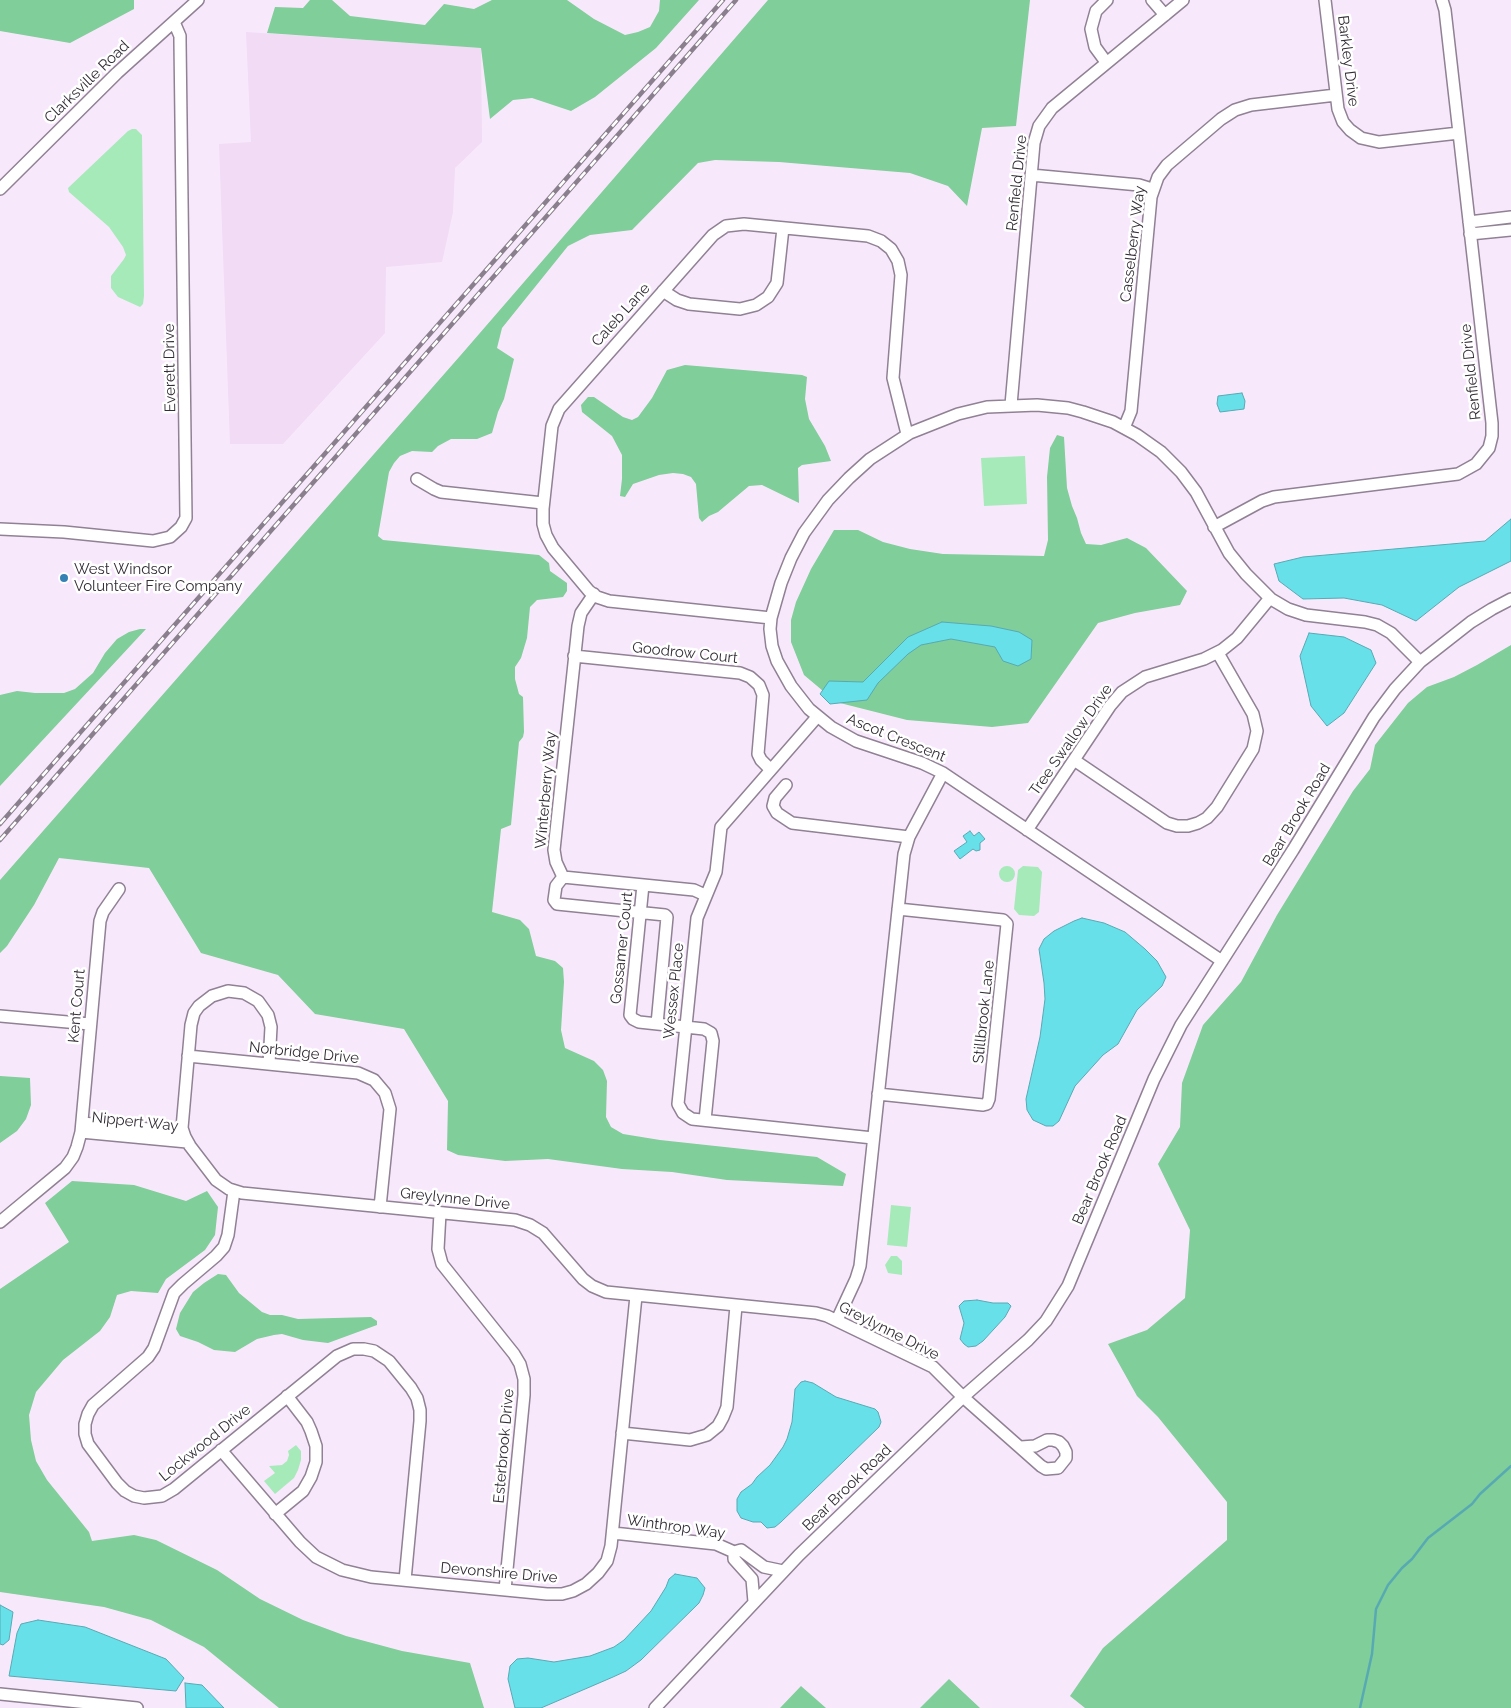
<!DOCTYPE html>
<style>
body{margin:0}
canvas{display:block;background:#f8e8fc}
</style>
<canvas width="1511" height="1708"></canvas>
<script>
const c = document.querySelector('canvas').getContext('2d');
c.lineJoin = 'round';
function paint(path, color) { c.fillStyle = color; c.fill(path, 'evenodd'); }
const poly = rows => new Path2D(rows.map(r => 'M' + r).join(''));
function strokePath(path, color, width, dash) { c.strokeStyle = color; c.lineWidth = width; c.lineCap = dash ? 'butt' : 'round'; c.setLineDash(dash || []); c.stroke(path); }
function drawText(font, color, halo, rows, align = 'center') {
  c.font = font + ' Raleway,sans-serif'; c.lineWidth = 5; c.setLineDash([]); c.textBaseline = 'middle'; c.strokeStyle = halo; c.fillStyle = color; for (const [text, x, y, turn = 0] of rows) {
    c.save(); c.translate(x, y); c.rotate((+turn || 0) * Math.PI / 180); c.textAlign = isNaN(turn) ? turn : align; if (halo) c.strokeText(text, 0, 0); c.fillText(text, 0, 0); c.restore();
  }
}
paint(poly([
 [246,32,481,48,482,142,455,168,453,212,442,262,386,267,385,333,283,444,230,444,219,144,251,142]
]), '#f1dbf5');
paint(poly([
 [132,129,136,129,142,135,144,296,143,304,140,307,118,297,111,288,111,276,124,259,126,255,123,247,109,227,69,192,68,188,128,131],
 [1025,456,1027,504,984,506,981,458],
 [1023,866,1038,867,1042,872,1039,912,1034,916,1019,915,1014,909,1018,870],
 '999 874a8 8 0 1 1 16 0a8 8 0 1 1-16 0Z',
 [891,1205,911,1207,907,1247,887,1245],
 [891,1256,897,1256,902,1261,902,1275,888,1273,885,1265],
 [296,1445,301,1451,301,1460,298,1470,294,1478,275,1494,264,1481,275,1473,269,1466,282,1465,287,1461,289,1455,288,1451]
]), '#a7eaba');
paint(poly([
 [0,0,134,0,134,9,70,43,0,31],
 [310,0,332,0,350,16,425,25,444,4,474,9,492,0,567,0,594,19,625,35,638,32,650,27,659,11,660,0,699,0,656,48,595,97,571,111,532,98,513,100,490,119,481,48,267,33,275,7,303,8],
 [768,0,1030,0,1016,126,982,128,967,206,948,186,910,173,779,162,715,160,698,163,632,230,590,235,568,246,502,328,497,348,514,359,504,399,498,412,492,433,477,439,451,439,438,446,432,452,412,451,400,456,394,463,389,472,378,536,383,540,539,555,549,563,550,571,567,583,567,591,563,597,537,600,530,607,527,638,521,658,515,667,515,679,519,694,523,697,524,732,523,737,519,742,511,825,501,829,492,912,520,920,529,929,536,956,555,961,563,968,564,982,561,1030,565,1048,594,1061,603,1070,607,1081,606,1117,611,1127,623,1134,660,1140,817,1157,846,1174,843,1186,727,1180,672,1172,622,1169,548,1159,505,1161,458,1155,447,1150,448,1101,404,1029,315,1014,278,975,201,953,149,868,59,858,34,905,7,946,0,953,0,880,460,356],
 [685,365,802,375,807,377,805,399,809,419,825,446,831,461,802,465,798,468,799,503,762,485,749,486,718,512,709,516,702,522,699,518,696,484,691,477,683,474,673,473,659,475,633,484,625,497,620,496,622,479,622,455,612,436,582,412,581,405,588,397,594,397,623,417,632,420,638,417,652,398,667,370],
 [1057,435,1064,437,1067,488,1072,506,1077,518,1081,533,1086,544,1101,545,1127,538,1146,548,1187,591,1180,605,1135,613,1098,623,1028,723,992,727,907,720,840,703,829,696,804,675,791,642,791,620,796,602,811,569,834,530,858,530,883,542,910,549,943,554,1044,556,1048,540,1047,477,1050,448],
 [140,629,146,629,0,786,0,695,17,691,35,693,64,693,75,689,93,673,105,653,117,639,129,632],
 [1511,645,1511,1708,1085,1708,1070,1696,1103,1648,1227,1540,1227,1502,1158,1417,1137,1396,1108,1344,1147,1330,1185,1298,1190,1230,1158,1164,1180,1127,1182,1083,1203,1025,1241,982,1277,915,1353,791,1370,769,1375,745,1408,703,1427,687,1454,677,1477,665],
 [0,1076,30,1078,31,1105,26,1119,17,1131,0,1143],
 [72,1181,134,1185,186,1201,207,1191,218,1207,215,1235,205,1250,166,1279,158,1293,131,1291,117,1295,110,1317,100,1331,63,1360,36,1392,29,1415,31,1440,36,1461,47,1480,89,1532,92,1541,134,1535,156,1540,217,1570,260,1599,303,1620,346,1636,402,1651,470,1663,484,1708,279,1708,204,1647,151,1620,104,1607,0,1592,0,1289,69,1242,45,1203],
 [218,1274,226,1275,239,1293,262,1312,270,1315,282,1315,298,1319,371,1317,377,1321,377,1325,328,1343,303,1340,282,1334,274,1335,257,1339,235,1352,214,1350,198,1342,180,1336,176,1329,180,1313,193,1292,204,1283],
 [949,1679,980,1708,920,1708],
 [801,1686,826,1708,780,1708]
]), '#80ce99');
const water = poly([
 [1242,393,1245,401,1244,409,1220,412,1217,404,1218,396,1242,393],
 [1511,519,1511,561,1459,587,1416,621,1382,605,1344,598,1303,599,1279,581,1274,564,1303,557,1485,541,1511,519],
 [942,622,991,626,1019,632,1032,640,1031,659,1018,666,1003,661,995,647,951,639,921,645,908,654,878,683,867,700,830,704,820,694,829,681,863,682,908,637,942,622],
 [1309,633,1344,637,1371,650,1376,663,1344,713,1327,726,1311,706,1300,656,1309,633],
 [970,831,974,836,979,832,985,839,980,843,980,850,976,851,973,849,960,859,954,851,967,842,963,836,970,831],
 [1082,918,1104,923,1125,932,1145,949,1157,961,1166,977,1162,986,1137,1010,1118,1044,1103,1055,1075,1086,1059,1121,1053,1126,1046,1126,1033,1120,1027,1110,1026,1099,1040,1037,1045,999,1044,983,1039,949,1044,939,1054,931,1074,921,1082,918],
 [977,1300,993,1303,1008,1303,1011,1306,1005,1317,983,1341,976,1346,968,1347,964,1344,960,1339,964,1323,959,1306,964,1301,977,1300],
 [805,1381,813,1383,836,1397,875,1409,878,1412,881,1422,879,1427,781,1522,775,1527,767,1528,761,1522,753,1522,741,1518,737,1511,737,1499,741,1492,752,1484,757,1477,770,1465,783,1447,787,1439,792,1422,795,1389,801,1382,805,1381],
 [675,1574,697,1578,705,1588,703,1595,699,1603,641,1660,626,1671,613,1677,541,1708,515,1708,508,1679,510,1666,517,1659,528,1658,554,1662,590,1656,614,1647,624,1640,651,1611,666,1587,669,1579,675,1574],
 [0,1605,13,1612,9,1640,3,1645,0,1644,0,1605],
 [38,1620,85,1627,166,1659,184,1678,176,1691,9,1676,17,1633,21,1624,38,1620],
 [185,1683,202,1685,224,1708,186,1708,185,1683]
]);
paint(water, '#67e0e9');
strokePath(water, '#57aab3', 1);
strokePath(poly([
 [1360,1708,1372,1654,1376,1609,1388,1585,1402,1568,1412,1559,1428,1538,1472,1504,1480,1494,1511,1466]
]), '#57aab3', 2.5);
const minor = poly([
 [1152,0,1165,15],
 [1325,0,1338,109,1343,122,1350,130,1361,138,1379,142,1459,133],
 [1106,62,1095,47,1091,29,1096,11,1107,0],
 [1031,175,1139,185,1152,189],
 [0,189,117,73,198,0],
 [1469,222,1511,217],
 [1470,234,1511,230],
 [663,291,677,300,689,304,740,309,756,305,768,297,777,283,783,228],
 [1011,405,1034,143,1039,126,1052,108,1183,0],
 [1124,428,1131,411,1151,197,1158,177,1167,165,1221,119,1235,110,1251,105,1336,95],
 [417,479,434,489,441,492,543,503],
 [1214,527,1262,501,1274,497,1458,474,1476,464,1489,448,1492,436,1492,423,1445,10,1442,0],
 [0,529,64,532,153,541,170,537,181,527,186,518,180,41,180,36,174,22],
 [594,594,581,613,578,626,554,850,556,862,563,877,694,890,705,895],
 [771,618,609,601,597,597,589,591,553,548,546,535,543,524,543,509,552,426,559,409,713,235,726,226,744,224,868,236,881,241,891,249,898,261,901,275,893,378,907,434],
 [574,656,740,673,750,677,759,685,763,695,758,754,761,760,770,769],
 [817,717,721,827,716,872,697,918,678,1104,683,1113,692,1119,873,1138],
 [1074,760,1167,823,1177,826,1188,826,1198,823,1207,818,1217,807,1253,749,1257,731,1253,714,1218,653],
 [786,785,775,798,773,806,777,813,792,823,909,837],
 [1027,830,1110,706,1122,692,1145,677,1204,659,1222,650,1237,638,1270,598],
 [563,877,556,886,554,900,557,904,665,915,667,917,657,1024],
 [643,885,630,1015,633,1019,639,1022,704,1029,711,1033,713,1041,705,1120],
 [1222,961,943,773,922,763,856,741,831,727,809,709,791,686,777,661,772,646,770,629,771,618,781,583,791,558,804,533,828,500,849,478,870,459,910,433,958,414,987,407,1037,405,1068,408,1083,412,1113,422,1137,435,1161,452,1181,472,1196,492,1229,553,1246,574,1271,599,1288,609,1306,615,1365,622,1377,625,1391,633,1420,662],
 [0,1016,90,1024],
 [188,1056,358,1073,374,1080,385,1093,390,1109,380,1207],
 [269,1064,271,1027,268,1015,258,1001,244,993,228,991,212,996,199,1006,194,1013,191,1025,182,1128,185,1137,190,1146,216,1180,229,1189,242,1193,515,1220,530,1225,543,1233,583,1279,592,1286,606,1292,816,1313,827,1316,933,1367,963,1397,1041,1466,1046,1469,1058,1468,1066,1458,1066,1452,1063,1446,1059,1442,1053,1440,1047,1440,1035,1446,1021,1447],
 [878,1094,983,1105,987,1104,989,1099,1007,924,1003,920,898,909],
 [82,1123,183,1132],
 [81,1132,187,1142],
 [234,1191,228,1235,224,1247,216,1256,183,1284,174,1293,154,1348,148,1357,93,1405,88,1414,85,1424,85,1434,88,1444,117,1483,125,1491,134,1496,144,1498,162,1496,174,1489,337,1356,353,1349,364,1349,374,1351,389,1361,411,1388,417,1398,420,1410,420,1421,405,1580],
 [440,1213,438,1249,442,1264,514,1354,520,1364,524,1379,524,1395,505,1590],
 [0,1222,65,1168,73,1157,77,1147,81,1132,100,921,103,912,119,889],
 [837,1320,856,1279,860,1266,904,854,909,837,943,773],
 [622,1433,690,1440,707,1435,718,1426,723,1417,727,1407,736,1306],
 [221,1450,300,1542,316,1557,342,1570,371,1577,547,1594,562,1594,573,1591,586,1584,598,1573,607,1561,611,1546,636,1296],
 [275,1514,303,1491,311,1477,316,1462,316,1446,311,1431,307,1422,287,1396],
 [613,1533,716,1544,734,1552,741,1550,764,1567,783,1571],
 [734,1552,734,1559,752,1579,754,1602],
 [0,1694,137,1708],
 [655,1708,799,1555,963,1397,1028,1340,1046,1321,1068,1286,1154,1079,1181,1025,1293,850,1374,717,1395,689,1420,662,1471,622,1492,609,1511,599]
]);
strokePath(minor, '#918194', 14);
strokePath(minor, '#fff', 11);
const rail = poly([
 [0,824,723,0],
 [0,840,736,0]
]);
strokePath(rail, '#8a808d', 4.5);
strokePath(rail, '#fff', 2.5, [8]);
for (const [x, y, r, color] of [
 [64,578,5,"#3481b4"]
]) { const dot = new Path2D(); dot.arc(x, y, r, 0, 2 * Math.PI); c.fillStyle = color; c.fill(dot); strokePath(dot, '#fff', 2); }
drawText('15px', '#332d35', '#fff', [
 ["Barkley Drive",1348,61,83],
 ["Clarksville Road",87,82,-44],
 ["Renfield Drive",1017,183,-84],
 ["Casselberry Way",1133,244,-83],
 ["Caleb Lane",621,315,-48],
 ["Everett Drive",170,368,-91],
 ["Renfield Drive",1471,372,-96],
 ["Goodrow Court",685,653,6],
 ["Ascot Crescent",896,738,22],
 ["Tree Swallow Drive",1071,740,-55],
 ["Winterberry Way",546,790,-85],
 ["Bear Brook Road",1297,815,-59],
 ["Gossamer Court",622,948,-84],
 ["Wessex Place",674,991,-84],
 ["Kent Court",77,1006,-85],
 ["Stillbrook Lane",984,1012,-84],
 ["Norbridge Drive",304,1053,6],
 ["Nippert Way",135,1122,6],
 ["Bear Brook Road",1100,1170,-67],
 ["Greylynne Drive",455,1199,6],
 ["Greylynne Drive",889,1331,27],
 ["Lockwood Drive",205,1443,-39],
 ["Esterbrook Drive",504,1446,-85],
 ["Bear Brook Road",847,1488,-44],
 ["Winthrop Way",676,1527,8],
 ["Devonshire Drive",499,1573,5]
]);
drawText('15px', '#332d35', '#fff', [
 ["West Windsor",74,569],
 ["Volunteer Fire Company",74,586]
], 'left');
</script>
